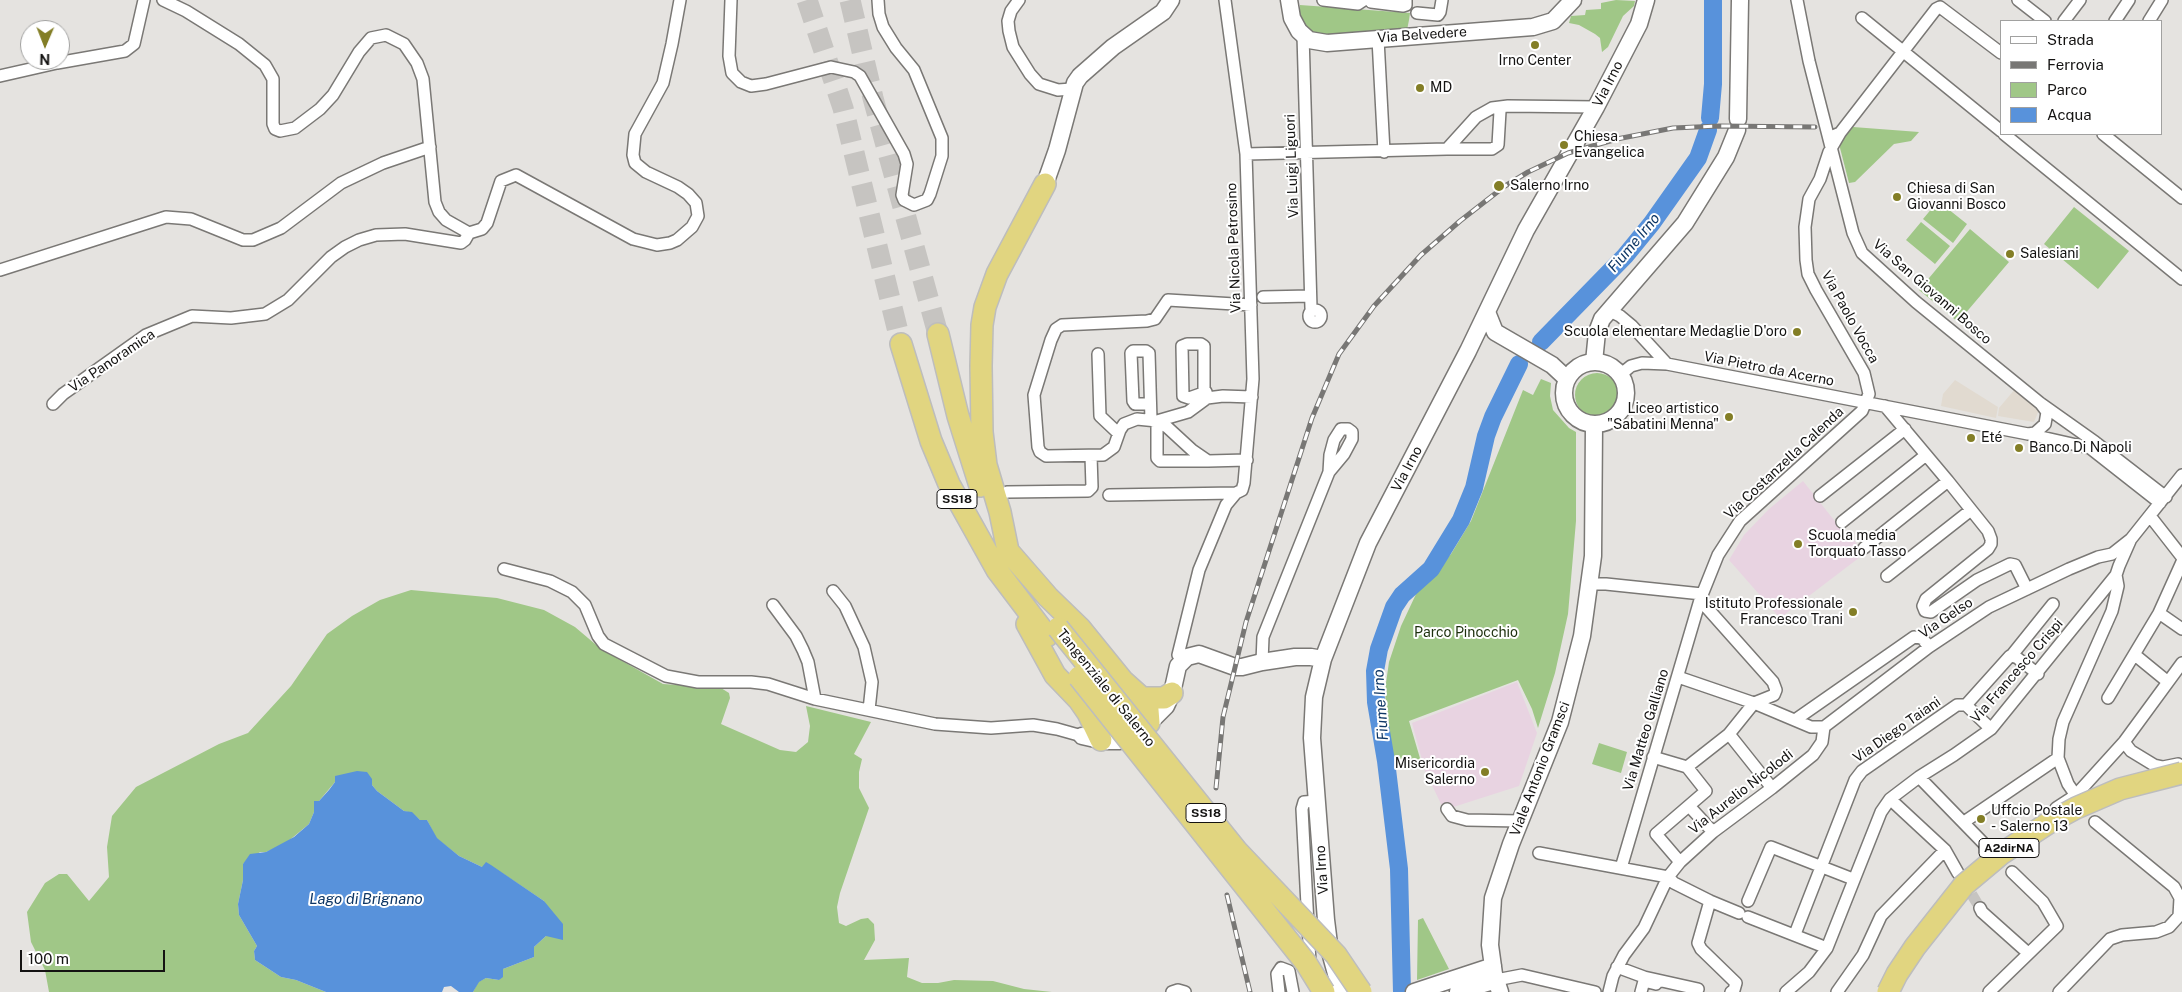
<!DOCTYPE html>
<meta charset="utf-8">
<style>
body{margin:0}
#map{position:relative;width:2182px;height:992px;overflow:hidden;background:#e5e3e0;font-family:"Public Sans",sans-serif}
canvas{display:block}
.legend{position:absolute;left:2000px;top:20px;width:162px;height:115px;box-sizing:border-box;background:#fff;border:1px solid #a1a1a0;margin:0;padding:6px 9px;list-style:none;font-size:15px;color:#141312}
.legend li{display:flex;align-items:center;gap:10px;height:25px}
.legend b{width:25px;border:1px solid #a1a1a0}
.north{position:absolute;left:20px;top:20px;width:50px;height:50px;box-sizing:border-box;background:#fff;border:1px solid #a1a1a0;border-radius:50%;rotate:181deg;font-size:14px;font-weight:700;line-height:20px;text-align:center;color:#141312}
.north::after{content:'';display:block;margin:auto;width:18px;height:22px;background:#837e26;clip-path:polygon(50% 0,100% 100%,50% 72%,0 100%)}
.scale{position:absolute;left:20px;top:950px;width:145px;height:22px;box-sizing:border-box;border:2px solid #141312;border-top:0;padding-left:6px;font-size:15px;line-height:18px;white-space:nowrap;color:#141312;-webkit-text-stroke:4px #fff;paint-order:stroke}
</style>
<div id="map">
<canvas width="2182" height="992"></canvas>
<ul class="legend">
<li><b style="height:6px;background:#fff"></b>Strada</li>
<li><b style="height:6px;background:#787775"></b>Ferrovia</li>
<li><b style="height:14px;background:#a0c787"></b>Parco</li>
<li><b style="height:14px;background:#5892db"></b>Acqua</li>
</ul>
<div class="north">N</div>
<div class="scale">100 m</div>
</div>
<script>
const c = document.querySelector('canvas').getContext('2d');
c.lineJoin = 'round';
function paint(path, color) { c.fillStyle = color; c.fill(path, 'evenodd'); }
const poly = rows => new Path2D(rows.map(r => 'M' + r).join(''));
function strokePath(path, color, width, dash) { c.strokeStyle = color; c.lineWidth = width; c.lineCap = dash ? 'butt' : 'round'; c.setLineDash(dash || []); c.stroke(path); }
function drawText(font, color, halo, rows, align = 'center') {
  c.font = font + ' "Public Sans",sans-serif'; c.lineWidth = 4; c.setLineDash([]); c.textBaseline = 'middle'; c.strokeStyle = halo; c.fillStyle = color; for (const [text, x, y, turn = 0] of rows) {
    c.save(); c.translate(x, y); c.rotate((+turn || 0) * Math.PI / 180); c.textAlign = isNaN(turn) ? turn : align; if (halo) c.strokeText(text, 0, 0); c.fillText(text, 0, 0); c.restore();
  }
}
paint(poly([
 [1955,380,1998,407,1996,418,1941,406,1943,394],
 [2015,389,2039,410,2034,422,1998,416,1999,408]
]), '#e1dad0');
paint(poly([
 [1803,481,1845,534,1848,532,1864,554,1780,618,1729,560,1744,535,1769,509],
 [1517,682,1537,733,1519,786,1444,810,1425,771,1412,723]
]), '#e8d3e1');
paint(poly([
 [1616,0,1635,1,1634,6,1623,16,1608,47,1602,52,1600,38,1595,34,1579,25,1569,23,1571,16,1585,15,1586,10,1601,9,1601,3],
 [1300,5,1410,13,1409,20,1407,30,1323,37,1313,34,1307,29,1299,13],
 [1853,127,1919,132,1911,141,1894,144,1855,182,1849,183,1839,144],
 [1938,201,1967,224,1953,243,1923,219],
 [2074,207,2129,251,2098,289,2044,244],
 [1921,222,1950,246,1935,264,1906,240],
 [1970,229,2009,262,1958,322,1919,290],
 '1575 395a22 22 0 1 1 44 0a22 22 0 1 1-44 0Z',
 [1541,379,1551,383,1550,396,1553,410,1569,428,1576,432,1576,521,1568,614,1555,673,1538,728,1532,709,1518,680,1409,721,1422,765,1394,769,1388,746,1385,690,1389,662,1401,626,1417,592,1451,554,1471,521,1523,390,1533,395],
 [411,590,497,598,544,610,575,627,601,649,663,684,721,688,729,693,730,698,721,724,780,750,796,752,808,742,810,726,806,706,871,722,854,754,862,759,859,772,859,788,869,808,840,893,837,907,839,923,846,926,861,919,868,918,874,924,875,940,864,960,909,958,907,977,922,983,938,983,954,980,993,981,1024,989,1052,992,473,992,478,982,486,978,499,980,503,969,534,957,534,947,546,936,552,936,544,901,502,873,482,867,459,856,436,838,427,820,420,820,412,813,404,811,377,791,372,785,335,782,319,801,314,801,314,812,309,824,286,843,266,852,260,852,243,864,243,880,238,904,239,915,257,946,254,951,255,960,281,977,296,980,326,992,49,992,45,970,31,942,27,912,45,883,59,874,67,874,89,901,109,877,107,847,112,816,136,787,219,744,248,733,291,686,327,634,352,616,380,600],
 [1599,743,1627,752,1621,773,1592,764],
 [1423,918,1449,969,1417,980,1418,920]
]), '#a0c787');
paint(poly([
 [357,771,367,772,372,779,372,785,377,791,404,811,412,812,420,820,427,820,437,838,459,856,482,867,486,862,491,865,544,901,563,924,563,940,546,936,534,947,534,957,503,969,503,977,499,980,486,978,479,982,473,992,459,992,451,986,444,987,442,992,326,992,296,980,281,977,255,960,254,951,257,946,239,915,238,904,243,880,243,864,250,854,266,852,294,837,309,824,314,812,314,801,319,801,329,790,335,782,335,776]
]), '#5892db');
strokePath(poly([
 [1710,118,1713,84,1713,0],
 [1541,342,1625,256,1652,223,1698,158,1708,130],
 [1402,992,1399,869,1386,761,1376,702,1375,671,1379,649,1394,607,1402,595,1431,569,1461,520,1474,488,1486,436,1493,417,1519,364]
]), '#5892db', 18);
strokePath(poly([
 [1963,880,1980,908]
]), '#c6c4c1', 11, [11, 5.5]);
strokePath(poly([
 [807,0,843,108,901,344],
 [850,0,873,98,938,334]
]), '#c6c4c1', 21, [21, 11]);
const street = poly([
 [163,0,186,11,239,44,265,65,273,79,273,124,275,129,280,131,295,128,320,109,333,95,359,52,371,38,386,35,404,44,417,63,423,79,435,202,439,212,446,220,469,233,482,229,487,223,501,181,516,175,633,239,657,245,670,243,677,240,692,227,698,216,696,203,688,194,678,187,646,172,635,163,633,155,635,134,663,83,672,44,680,0],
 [731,0,729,56,732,73,741,82,751,86,766,84,831,67,854,72,860,76,904,154,907,164,902,195,904,200,914,205,927,200,930,194,942,156,942,138,914,70,896,48,883,27,879,14,878,0],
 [1019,0,1011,11,1008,21,1009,31,1013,47,1030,74,1039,84,1058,90,1072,89],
 [1323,0,1358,4,1364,0],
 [1797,0,1809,61,1853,233,1862,253,1916,302,2040,403,2095,442,2166,497],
 [2018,0,2045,21],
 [1371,2,1403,6,1406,5,1406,0],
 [1417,13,1438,15,1440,12,1442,0],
 [1862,18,2001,131],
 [2064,21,2080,0],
 [2115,21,2129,0],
 [2149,21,2162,0],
 [1303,35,1311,308,1313,310],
 [1378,39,1384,152],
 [0,76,57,63,125,51,134,44,144,0],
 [2004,134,2182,279],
 [2103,134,2182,198],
 [1833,136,1840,133,1936,9,1940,7,2001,53],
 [1447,149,1492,149,1498,145,1500,111,1502,107],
 [1246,154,1447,149,1476,117,1492,108,1508,106,1596,107],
 [0,270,166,217,191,219,243,240,253,240,281,228,341,183,383,163,430,147],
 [1263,297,1310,296],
 '1309 316a6 6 0 1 1 12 0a6 6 0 1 1-12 0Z',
 [1608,310,1620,316,1632,326,1667,364,2028,434,2090,448,2160,503],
 [1098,354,1100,416,1118,433],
 [1620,375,1631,366,1642,363,1667,364],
 [1206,392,1189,398,1183,396,1182,346,1187,344,1201,344,1204,346,1204,389,1206,392,1207,398],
 [53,404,63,394,146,335,192,316,231,318,265,314,288,300,331,257,345,247,359,240,376,235,405,234,461,243,465,240,469,233],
 [1150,404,1135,404,1133,401,1131,353,1133,351,1146,351,1149,353,1151,420],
 [1885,406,1948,481,1988,531,1991,539,1991,544,1988,549,1926,599,1923,606,1925,611,1931,612,1977,580,2010,564,2015,565,2027,589],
 [2028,434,2035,433,2045,424,2047,412,2041,404],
 [1247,460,1208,461,1192,450,1167,427,1157,421,1137,419,1124,424,1120,430,1114,447,1103,455,1046,456,1040,452,1038,447,1034,395,1051,340,1056,329,1062,325,1147,321,1155,319,1168,300,1251,305],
 [1208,461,1160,461,1157,458,1157,421,1188,412,1207,398,1223,396,1252,397],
 [1007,492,1088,491,1092,487,1091,456],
 [1109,495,1236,493],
 [1820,496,1905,429],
 [2150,516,2182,557],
 [1842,522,1926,455],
 [1864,548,1948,481],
 [504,569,550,581,572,592,585,605,598,636,604,644,666,676,698,682,751,682,768,684,815,699,935,724,991,728,1033,725,1057,729,1082,736],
 [1887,576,1971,510],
 [1590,584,1606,584,1702,594],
 [833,591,845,606,864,647,872,682,869,710],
 [1700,600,1773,682,1776,690,1774,695,1754,703],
 [773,605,796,636,803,650,808,662,815,699],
 [2159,613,2182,629],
 [2012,655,2053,604],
 [2135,655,2168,682],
 [1182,661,1178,655,1199,570,1226,505,1236,493,1242,490,1244,483,1253,379,1246,154,1225,0],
 [1262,662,1263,637,1329,472,1330,455,1334,440,1341,429,1348,429,1352,432,1352,439,1344,454,1329,472],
 [1678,677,1754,703,1811,727,1824,727],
 [2108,698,2159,613,2182,562],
 [1966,705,1991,729],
 [1795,720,1914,637,1922,638,1929,647],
 [1824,727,1929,647,1989,607,2069,569,2098,557,2112,554,2131,539,2182,475],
 [1729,734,1772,788],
 [2124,742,2131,751,2154,765,2163,767,2178,764],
 [1653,757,1687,767,1729,734,1754,703],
 [1919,777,1991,851,2001,845],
 [1890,799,1945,850,1958,873],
 [2079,800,2068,784,2058,758,2059,739,2063,722,2112,611,2118,586,2116,575,2119,566,2130,541],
 [1689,806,1713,832],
 [2056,808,2076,795,2124,742,2182,663],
 [1447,809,1452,816,1467,820,1520,821],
 [1964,822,2058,758],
 [1539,853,1668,877],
 [1680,862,1656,834,1706,791,1687,767],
 [1621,868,1700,600,1718,555,1740,521,1862,411,1869,394,1864,373,1816,290,1808,274,1806,260,1805,227,1809,199,1820,179,1829,152,1840,133],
 [1668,877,1674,883,1710,901,1739,913],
 [1710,901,1698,943,1701,949,1736,983,1734,990,1731,992],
 [1748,901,1771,847,1853,879],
 [1980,908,1982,912,2028,953],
 [1748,917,1827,948],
 [1795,934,1855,780,1862,771,1957,705,1966,705,2010,656,2016,657,2038,674],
 [1310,963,1302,809,1304,802,1317,801],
 [1617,967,1644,977,1698,989],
 [1496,980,1522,975,1595,992],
 [1172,992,1178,990,1185,992],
 [1279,992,1277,974,1281,968,1289,971,1293,992],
 [1609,992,1613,976,1624,955,1644,928,1668,877,1680,862,1713,832,1772,788,1813,755,1822,742,1824,727],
 [1641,992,1644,981,1656,984],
 [1786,992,1809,972,1827,948,1881,812,1890,799,1919,777,1954,755,1991,729,2116,575],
 [1837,992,1863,955,1881,916,1945,850],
 [1989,992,2057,926,2043,902,2012,872],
 [2059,992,2110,939,2122,935,2156,932,2169,927,2179,916,2180,898,2174,887,2095,822]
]);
const secondary = poly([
 [1289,0,1292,18,1299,31,1309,40,1327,43,1533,27,1553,21,1573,0],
 [1738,119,1740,0],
 [1045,184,1057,150,1075,83,1080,76,1113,47,1163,12,1171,0],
 [1487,312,1495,332,1552,365,1567,379],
 '1564 393a31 31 0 1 1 62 0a31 31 0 1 1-62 0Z',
 [1594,362,1597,332,1602,319,1685,223,1726,157,1737,130],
 [1082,736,1104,741,1120,741,1149,723,1166,706,1172,693,1178,666,1187,657,1199,654,1235,667,1242,667,1262,662,1295,657,1311,657,1323,659],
 [1341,992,1330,952,1326,920,1312,738,1314,697,1323,659,1368,543,1468,351,1526,230,1596,107,1639,24,1646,0],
 [1414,992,1493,966],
 [1458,992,1496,980],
 [1500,992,1494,974,1490,945,1493,898,1511,844,1560,722,1582,636,1593,556,1594,425]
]);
const highway = poly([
 [1045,184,997,274,985,307,982,325,981,366,982,432,986,465,1000,512,1008,551,1048,597,1080,628,1123,681,1142,698,1148,710,1149,723],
 [938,334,958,416,980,486],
 [901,344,931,441,949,484,997,570,1047,636],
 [1027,624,1055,675,1079,700,1088,713,1101,740],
 [1142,698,1164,698,1172,693]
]);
strokePath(street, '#7a7875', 14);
strokePath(secondary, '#7a7875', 19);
strokePath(highway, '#bdbdbd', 24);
strokePath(street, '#fff', 11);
strokePath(secondary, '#fff', 16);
strokePath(highway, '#e1d580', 21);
const rail = poly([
 [1216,788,1223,717,1246,622,1312,418,1339,354,1374,306,1421,255,1460,221,1505,186,1528,172,1568,153,1617,139,1673,128,1720,126,1815,127],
 [1227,895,1250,992]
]);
strokePath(rail, '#787775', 5);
strokePath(rail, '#fff', 3, [9]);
const highwayBridge = poly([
 [1058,628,1237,851,1336,955,1361,992],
 [1079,677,1279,929,1306,963,1324,992],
 [1888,992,1897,974,1915,947,1964,885,2001,854,2050,822,2076,808,2120,789,2182,773]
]);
strokePath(highwayBridge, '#bdbdbd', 24, []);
strokePath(highwayBridge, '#e1d580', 21);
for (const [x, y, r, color] of [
 [1535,45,5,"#837e26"],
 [1420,88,5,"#837e26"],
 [1564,145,5,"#837e26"],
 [1499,186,6,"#837e26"],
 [1897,197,5,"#837e26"],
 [2010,254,5,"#837e26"],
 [1797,332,5,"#837e26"],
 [1729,417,5,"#837e26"],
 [1971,438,5,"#837e26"],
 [2019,448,5,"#837e26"],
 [1798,544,5,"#837e26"],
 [1853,612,5,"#837e26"],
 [1485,772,5,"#837e26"],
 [1981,819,5,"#837e26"]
]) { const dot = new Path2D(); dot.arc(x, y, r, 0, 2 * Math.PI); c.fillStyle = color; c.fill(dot); strokePath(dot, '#fff', 2); }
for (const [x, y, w] of [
 [957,499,40],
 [1206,813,40],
 [2009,848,60]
]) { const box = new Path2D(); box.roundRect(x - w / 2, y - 9.5, w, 19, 4); c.fillStyle = '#fff'; c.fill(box); strokePath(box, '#141312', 1); }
drawText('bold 12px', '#141312', null, [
 ["SS18",957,499],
 ["SS18",1206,813],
 ["A2dirNA",2009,848]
]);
drawText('14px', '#141312', '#fff', [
 ["Via Belvedere",1422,35,-4],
 ["Via Irno",1608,84,-63],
 ["Via Luigi Liguori",1292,166,-92],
 ["Via Nicola Petrosino",1234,248,-92],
 ["Via San Giovanni Bosco",1932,292,41],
 ["Via Paolo Vocca",1850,317,61],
 ["Via Panoramica",112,361,-34],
 ["Via Pietro da Acerno",1769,369,11],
 ["Via Costanzella Calenda",1784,463,-43],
 ["Via Irno",1407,469,-62],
 ["Via Gelso",1946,618,-34],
 ["Via Francesco Crispi",2017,671,-49],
 ["Tangenziale di Salerno",1106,688,51],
 ["Via Matteo Galliano",1646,730,-73],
 ["Via Diego Taiani",1897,730,-35],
 ["Viale Antonio Gramsci",1540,769,-69],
 ["Via Aurelio Nicolodi",1741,792,-38],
 ["Via Irno",1322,870,-94]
]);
drawText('14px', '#141312', '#fff', [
 ["Irno Center",1535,61,"center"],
 ["MD",1430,88],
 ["Chiesa",1574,137],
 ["Evangelica",1574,153],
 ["Salerno Irno",1510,186],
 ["Chiesa di San",1907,189],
 ["Giovanni Bosco",1907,205],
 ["Salesiani",2020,254],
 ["Scuola elementare Medaglie D'oro",1787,332,"right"],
 ["Liceo artistico",1719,409,"right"],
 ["\"Sabatini Menna\"",1719,425,"right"],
 ["Eté",1981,438],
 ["Banco Di Napoli",2029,448],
 ["Scuola media",1808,536],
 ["Torquato Tasso",1808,552],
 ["Istituto Professionale",1843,604,"right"],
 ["Francesco Trani",1843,620,"right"],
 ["Misericordia",1475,764,"right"],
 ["Salerno",1475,780,"right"],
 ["Uffcio Postale",1991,811],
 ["- Salerno 13",1991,827]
], 'left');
drawText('14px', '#1d300d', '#fff', [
 ["Parco Pinocchio",1466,633]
]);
drawText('italic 15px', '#0e3766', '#fff', [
 ["Fiume Irno",1634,243,-50],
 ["Fiume Irno",1381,705,-94],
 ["Lago di Brignano",366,899]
]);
</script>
